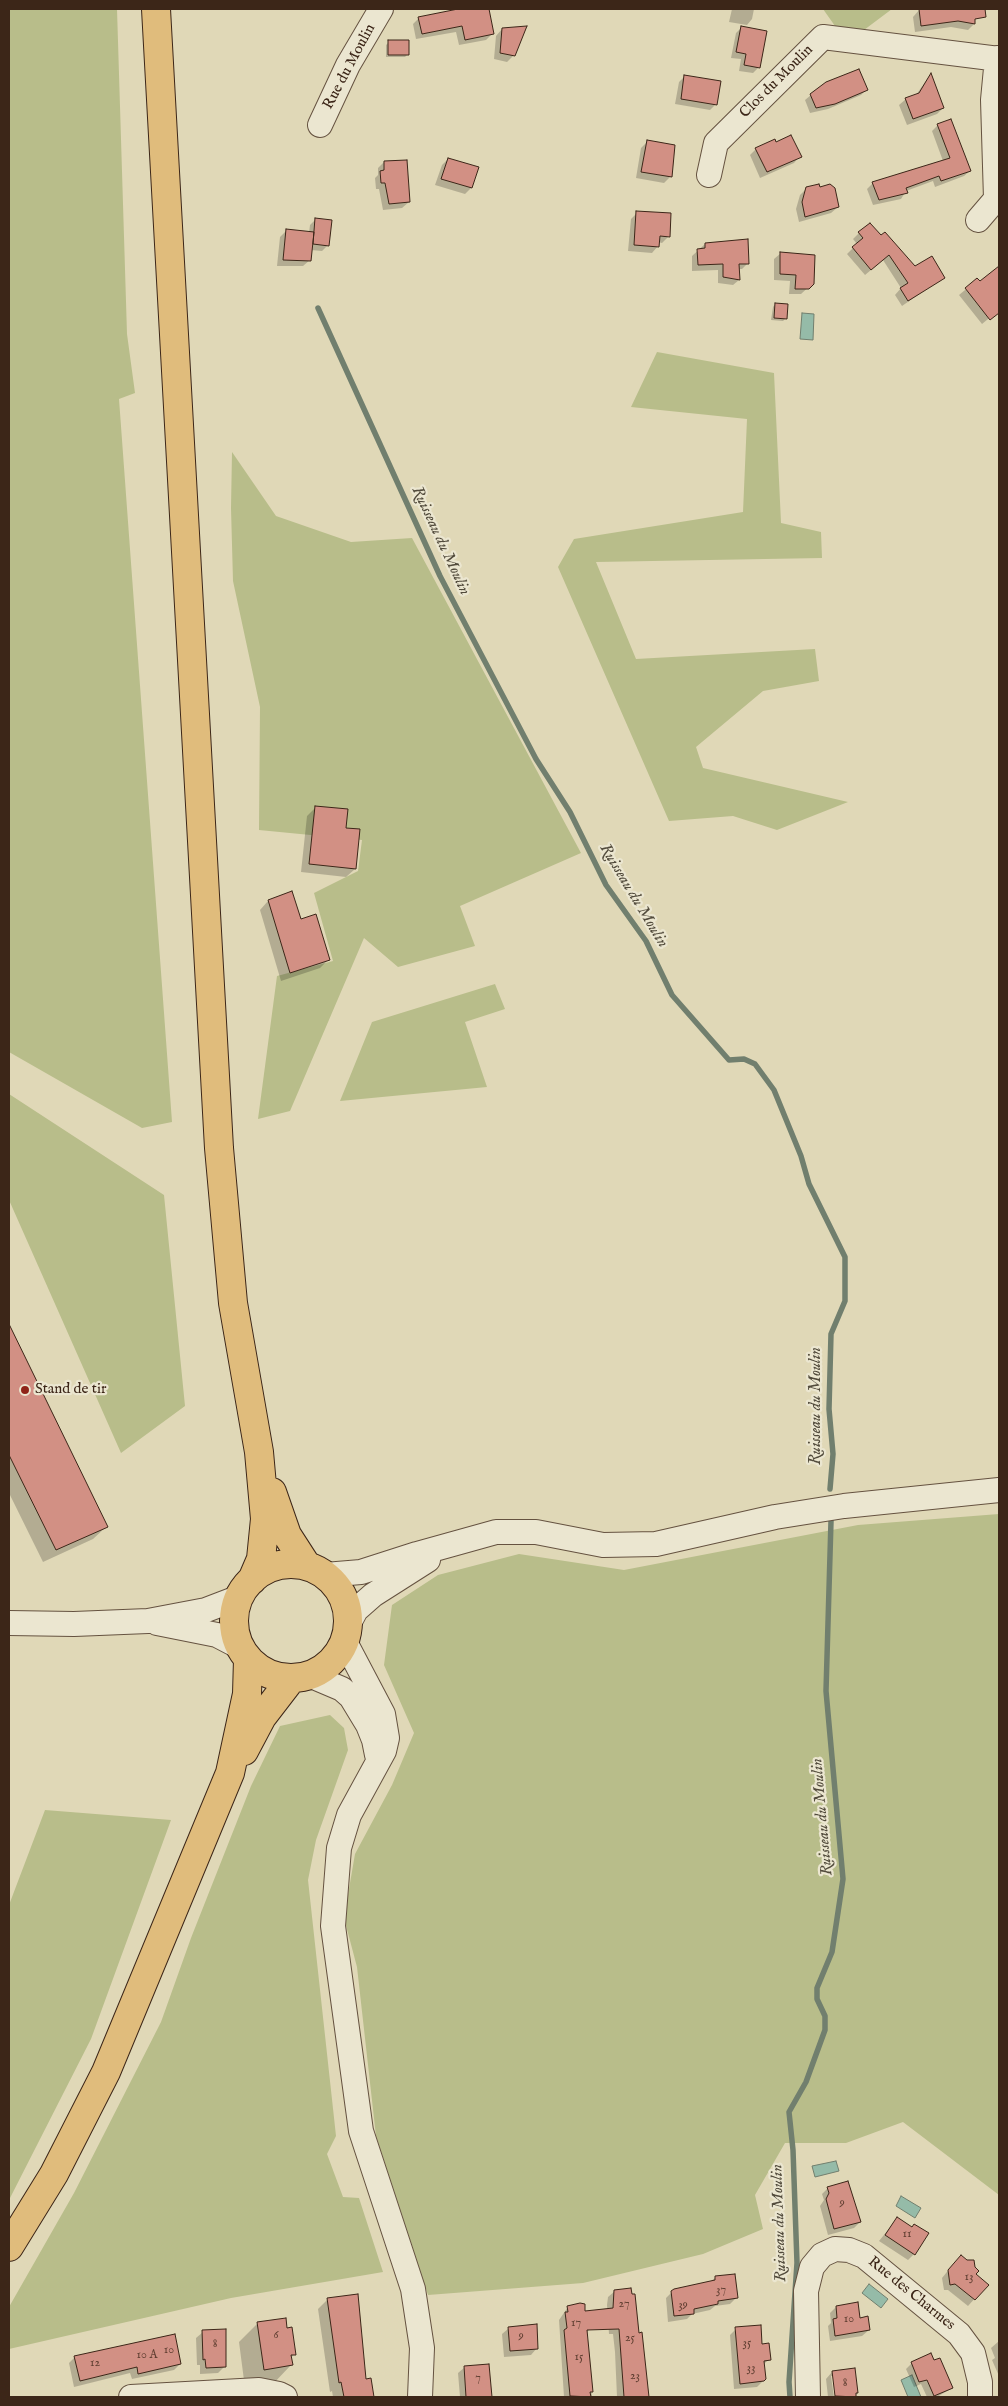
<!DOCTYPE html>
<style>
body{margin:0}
#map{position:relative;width:1008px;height:2406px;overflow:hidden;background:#e0d8b7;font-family:"IM FELL English",serif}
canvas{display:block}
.frame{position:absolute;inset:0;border:10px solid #3c2618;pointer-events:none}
</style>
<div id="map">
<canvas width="1008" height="2406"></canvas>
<div class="frame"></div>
</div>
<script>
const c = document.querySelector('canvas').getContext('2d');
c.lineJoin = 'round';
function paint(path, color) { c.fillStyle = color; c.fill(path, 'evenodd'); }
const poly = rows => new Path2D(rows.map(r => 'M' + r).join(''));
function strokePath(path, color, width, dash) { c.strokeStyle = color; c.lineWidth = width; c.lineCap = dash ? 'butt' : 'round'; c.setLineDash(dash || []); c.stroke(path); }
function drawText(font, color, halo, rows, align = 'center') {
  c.font = font + ' "IM FELL English",serif'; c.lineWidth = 4.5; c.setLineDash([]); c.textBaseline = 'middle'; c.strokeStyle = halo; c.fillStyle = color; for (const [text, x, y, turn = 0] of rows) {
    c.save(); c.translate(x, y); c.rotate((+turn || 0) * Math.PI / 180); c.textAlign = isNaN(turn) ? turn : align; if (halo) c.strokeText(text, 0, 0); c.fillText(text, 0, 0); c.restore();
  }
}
paint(poly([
 [9,9,117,9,127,334,135,393,119,399,172,1122,142,1128,9,1052],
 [823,9,892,9,864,30,835,26],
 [657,352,774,373,781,523,821,532,822,558,596,562,636,659,815,649,819,681,763,691,696,747,703,768,848,802,777,830,733,816,669,821,558,567,574,539,743,512,747,419,631,407],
 [232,452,276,516,351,542,412,538,581,853,460,906,475,946,398,967,364,938,290,1111,258,1119,277,976,333,961,314,893,358,871,362,840,259,830,260,707,233,581,231,508],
 [495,984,505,1009,465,1022,487,1087,340,1101,372,1022],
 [9,1094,164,1195,185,1406,121,1453,9,1200],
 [999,1514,999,2195,903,2122,846,2143,785,2143,755,2195,763,2229,703,2254,583,2283,428,2295,376,2136,357,1967,344,1918,355,1854,392,1785,414,1733,384,1665,392,1605,438,1575,519,1554,624,1570,858,1525],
 [330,1715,344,1728,348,1750,316,1840,308,1880,336,2136,327,2154,343,2197,359,2198,383,2272,231,2298,9,2349,9,2307,74,2193,161,2022,191,1938,251,1786,280,1726],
 [45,1810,171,1820,91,2039,9,2200,9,1905]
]), '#b8bd8a');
const water = poly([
 [802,313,814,314,813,340,800,339,802,313],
 [836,2161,839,2171,815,2177,812,2166,836,2161],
 [901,2196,921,2208,915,2218,896,2206,901,2196],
 [869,2284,888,2299,881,2308,862,2293,869,2284],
 [912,2375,921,2397,908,2397,901,2380,912,2375]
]);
paint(water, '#95bba8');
strokePath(water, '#717f6e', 1);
paint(poly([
 [464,9,487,9,492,34,486,40,459,45,456,32,416,39,413,24,419,18],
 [732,9,754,9,752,19,747,25,729,22],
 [920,9,972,9,974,24,968,30,951,27,915,32,913,17],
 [742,27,759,67,753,73,739,71,741,59,731,58,736,33],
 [502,29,514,55,507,62,494,59,496,36],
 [389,42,408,54,405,57,386,57,386,45],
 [930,75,943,108,937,114,907,125,899,105,906,99,916,95],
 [685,76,716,104,710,110,675,104,679,82],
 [867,89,861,95,828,109,810,113,805,100,811,95],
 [938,125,970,171,964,176,935,187,933,181,906,191,901,199,873,205,867,189,873,183,943,161,932,131],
 [647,142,670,177,664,183,636,178,641,148],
 [775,143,800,156,794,163,760,178,750,155,756,149],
 [448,159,477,167,471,188,465,194,435,185,442,165],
 [384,162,409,202,402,208,383,210,379,189,376,189,375,178,378,175,378,168],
 [830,186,838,207,831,213,799,222,796,209,800,195,807,188],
 [637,213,668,237,662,243,658,242,658,246,652,253,628,251,631,219],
 [316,219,328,245,322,251,311,250,310,260,303,266,277,266,280,237,287,230,309,233,310,225],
 [859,233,915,268,944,277,902,306,895,295,901,288,883,260,865,275,847,254,857,244,853,239],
 [705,244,748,263,742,269,738,269,739,280,733,285,718,283,718,270,692,271,692,256],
 [781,253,813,283,801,294,789,294,790,281,774,280,774,259],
 [994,272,999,277,999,295,993,299,999,310,982,324,959,295,977,280,980,283],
 [775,304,786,318,783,321,771,320,773,307],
 [316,807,345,829,355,869,346,877,301,872,307,816],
 [268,901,300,920,329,959,320,968,281,981,260,910],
 [9,1327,106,1527,93,1539,43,1562,9,1493],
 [828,2188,860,2222,854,2228,828,2235,820,2206,824,2200,822,2194],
 [897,2219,914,2254,908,2260,879,2241],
 [955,2262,974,2274,987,2285,968,2306,948,2290,944,2290,942,2278],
 [716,2277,737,2297,730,2304,715,2306,710,2310,692,2314,687,2319,668,2322,666,2298,672,2292,710,2282],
 [615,2291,644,2392,644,2397,617,2397,615,2352,613,2334,609,2334,607,2305,608,2297],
 [328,2299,365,2380,370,2379,373,2397,333,2397,332,2391,330,2392,318,2309],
 [568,2307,589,2330,586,2333,592,2397,564,2397,559,2320],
 [836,2307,859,2319,869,2330,862,2336,830,2341,828,2326,831,2323,830,2313],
 [258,2323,286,2329,294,2354,291,2358,291,2365,273,2384,245,2388,239,2342],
 [509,2328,537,2348,531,2355,504,2357,502,2334],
 [736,2329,761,2346,769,2359,763,2365,765,2379,757,2387,734,2389,730,2335],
 [203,2332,224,2367,218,2373,200,2374,200,2365,197,2365,196,2338],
 [999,2341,999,2376,992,2360,995,2358,991,2348],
 [930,2355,952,2388,937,2397,927,2397,921,2384,914,2387,906,2369,911,2364],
 [75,2357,180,2364,174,2370,132,2379,130,2373,74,2387,69,2363],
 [488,2365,490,2397,460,2397,458,2373,465,2367],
 [832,2372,857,2393,855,2397,836,2397,834,2376,831,2376,834,2397,828,2397,826,2379]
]), '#0003');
strokePath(poly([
 [318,308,440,576,536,759,570,812,606,885,646,941,672,995,729,1060,744,1059,755,1064,774,1090,801,1156,809,1184,845,1257,845,1301,831,1334,829,1409,833,1454,830,1489],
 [790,2397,789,2382,797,2263,793,2150,789,2112,806,2082,825,2030,825,2016,817,1999,817,1988,832,1952,843,1879,826,1691,831,1521]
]), '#717f6e', 5.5);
const building = poly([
 [458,9,489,9,494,34,465,40,462,26,422,34,418,17,458,9],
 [919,9,985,9,986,17,975,19,975,24,958,21,921,26,919,9],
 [527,26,515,56,500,53,502,28,527,26],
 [741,26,767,31,760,68,744,65,746,54,736,52,741,26],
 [388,40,409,40,409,55,388,55,388,40],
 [859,69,868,90,835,104,816,108,810,94,826,82,859,69],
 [931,73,944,108,913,119,905,98,919,93,931,73],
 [684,75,721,81,717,105,681,99,684,75],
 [951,119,971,171,941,181,939,176,906,188,908,193,879,200,872,182,950,158,937,124,951,119],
 [791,135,802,157,767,172,755,148,775,139,776,142,791,135],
 [647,140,675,145,672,177,641,172,647,140],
 [448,158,479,167,472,188,441,179,448,158],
 [407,160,410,202,389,204,385,183,381,183,380,171,384,170,384,161,407,160],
 [819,184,820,187,830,184,835,188,839,207,805,217,802,202,806,187,819,184],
 [636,211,671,213,670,237,660,236,659,247,634,245,636,211],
 [315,218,332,220,329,246,313,244,315,218],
 [870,223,881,235,885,232,915,266,932,256,945,278,908,301,900,288,908,283,889,255,871,270,852,247,863,238,858,232,870,223],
 [286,229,314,232,311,261,283,260,286,229],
 [748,239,749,264,739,264,740,280,723,277,723,264,698,265,697,249,705,248,705,243,748,239],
 [780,252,815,255,814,284,809,289,795,289,796,275,780,274,780,252],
 [999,266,999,313,990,320,965,288,977,278,980,281,999,266],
 [775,303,788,304,787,319,774,318,775,303],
 [315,806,348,809,346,828,360,829,356,869,309,864,315,806],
 [292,891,301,919,316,914,330,960,290,973,268,900,292,891],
 [9,1324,108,1527,56,1550,9,1455,9,1324],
 [848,2181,861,2222,834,2229,826,2199,829,2193,827,2187,848,2181],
 [897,2217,912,2227,914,2224,929,2233,915,2255,885,2235,897,2217],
 [961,2255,967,2260,974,2260,975,2267,979,2271,976,2274,989,2285,975,2300,955,2284,950,2285,948,2270,961,2255],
 [735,2274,738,2298,718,2301,718,2304,694,2309,694,2314,674,2316,671,2291,674,2289,715,2280,715,2276,735,2274],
 [631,2288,632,2294,635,2294,639,2333,642,2332,649,2397,624,2397,619,2329,587,2330,593,2392,590,2392,591,2397,570,2396,564,2330,567,2328,565,2312,568,2312,567,2306,580,2303,585,2304,585,2311,613,2308,614,2290,631,2288],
 [358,2294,366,2379,371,2378,374,2397,344,2397,341,2382,339,2383,327,2298,358,2294],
 [858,2302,860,2318,868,2316,870,2330,835,2336,833,2319,837,2318,836,2306,858,2302],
 [286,2318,287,2328,292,2327,296,2355,291,2355,293,2365,264,2370,257,2322,286,2318],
 [537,2324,538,2349,510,2351,508,2327,537,2324],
 [761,2325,762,2344,769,2343,771,2360,764,2361,766,2379,764,2381,740,2384,735,2327,761,2325],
 [226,2329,226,2367,206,2368,205,2359,203,2360,202,2330,226,2329],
 [175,2334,181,2364,138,2374,137,2367,80,2381,74,2356,175,2334],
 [931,2353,934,2360,940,2358,953,2388,934,2396,927,2380,919,2382,911,2362,931,2353],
 [489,2364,492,2397,466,2397,464,2366,489,2364],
 [855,2368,858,2393,856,2393,856,2397,835,2396,832,2371,855,2368]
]);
paint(building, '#d29084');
strokePath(building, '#3c2618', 1);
const minor = poly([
 [320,125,348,65,381,9],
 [709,175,716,143,823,37,999,59],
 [978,220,996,199,993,100,997,58],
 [325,1575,361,1572,417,1554,496,1532,536,1532,603,1545,656,1544,775,1517,844,1506,999,1490],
 [9,1623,74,1624,148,1621,206,1610,240,1597],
 [157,1623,217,1635,240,1647],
 [348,1625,356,1610,373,1595,428,1560],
 [344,1640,383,1714,387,1738,384,1751,349,1815,339,1848,333,1926,361,2131,413,2289,422,2348,420,2397],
 [309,1675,342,1689,351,1697,368,1725,374,1740,377,1755],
 [131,2397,259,2390,279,2394,285,2397],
 [808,2397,806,2291,812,2267,822,2255,835,2249,849,2250,864,2256,959,2334,973,2353,980,2382,980,2397]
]);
const major = poly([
 [156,9,219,1148,233,1303,259,1452,265,1519,261,1559,252,1580],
 [272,1492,287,1535,307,1566],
 '234 1621a57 57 0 1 1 114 0a57 57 0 1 1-114 0Z',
 [244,1751,262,1717,292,1678],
 [9,2247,54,2174,106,2072,230,1773,247,1694,248,1659]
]);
strokePath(minor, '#655240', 26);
strokePath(major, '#3c2618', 30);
strokePath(minor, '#ebe6d0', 24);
strokePath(major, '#e0bc7c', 28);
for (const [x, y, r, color] of [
 [25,1390,5,"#8f2418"]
]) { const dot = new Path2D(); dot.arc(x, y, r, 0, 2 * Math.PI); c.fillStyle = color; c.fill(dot); strokePath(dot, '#ebe6d0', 2); }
drawText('12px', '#624033', null, [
 ["9",842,2204],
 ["11",907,2235],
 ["13",969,2278],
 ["37",721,2291],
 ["27",624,2305],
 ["39",683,2306],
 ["10",849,2320],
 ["17",576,2324],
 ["6",276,2336],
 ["9",521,2337],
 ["25",630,2339],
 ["35",747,2344],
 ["8",215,2345],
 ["10",169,2351],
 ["10 A",147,2356],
 ["15",579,2358],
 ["12",95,2364],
 ["33",751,2369],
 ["23",635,2377],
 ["7",478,2379],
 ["8",845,2384]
]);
drawText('15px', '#3c2618', '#ebe6d0', [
 ["Rue du Moulin",350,67,-62],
 ["Clos du Moulin",777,82,-45],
 ["Rue des Charmes",911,2294,39]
]);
drawText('15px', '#3c2618', '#ebe6d0', [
 ["Stand de tir",35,1390]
], 'left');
drawText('italic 16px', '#524b3c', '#ebe6d0', [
 ["Ruisseau du Moulin",440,541,65],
 ["Ruisseau du Moulin",633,896,59],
 ["Ruisseau du Moulin",817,1406,-90],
 ["Ruisseau du Moulin",823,1817,-95],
 ["Ruisseau du Moulin",780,2223,-92]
]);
</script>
